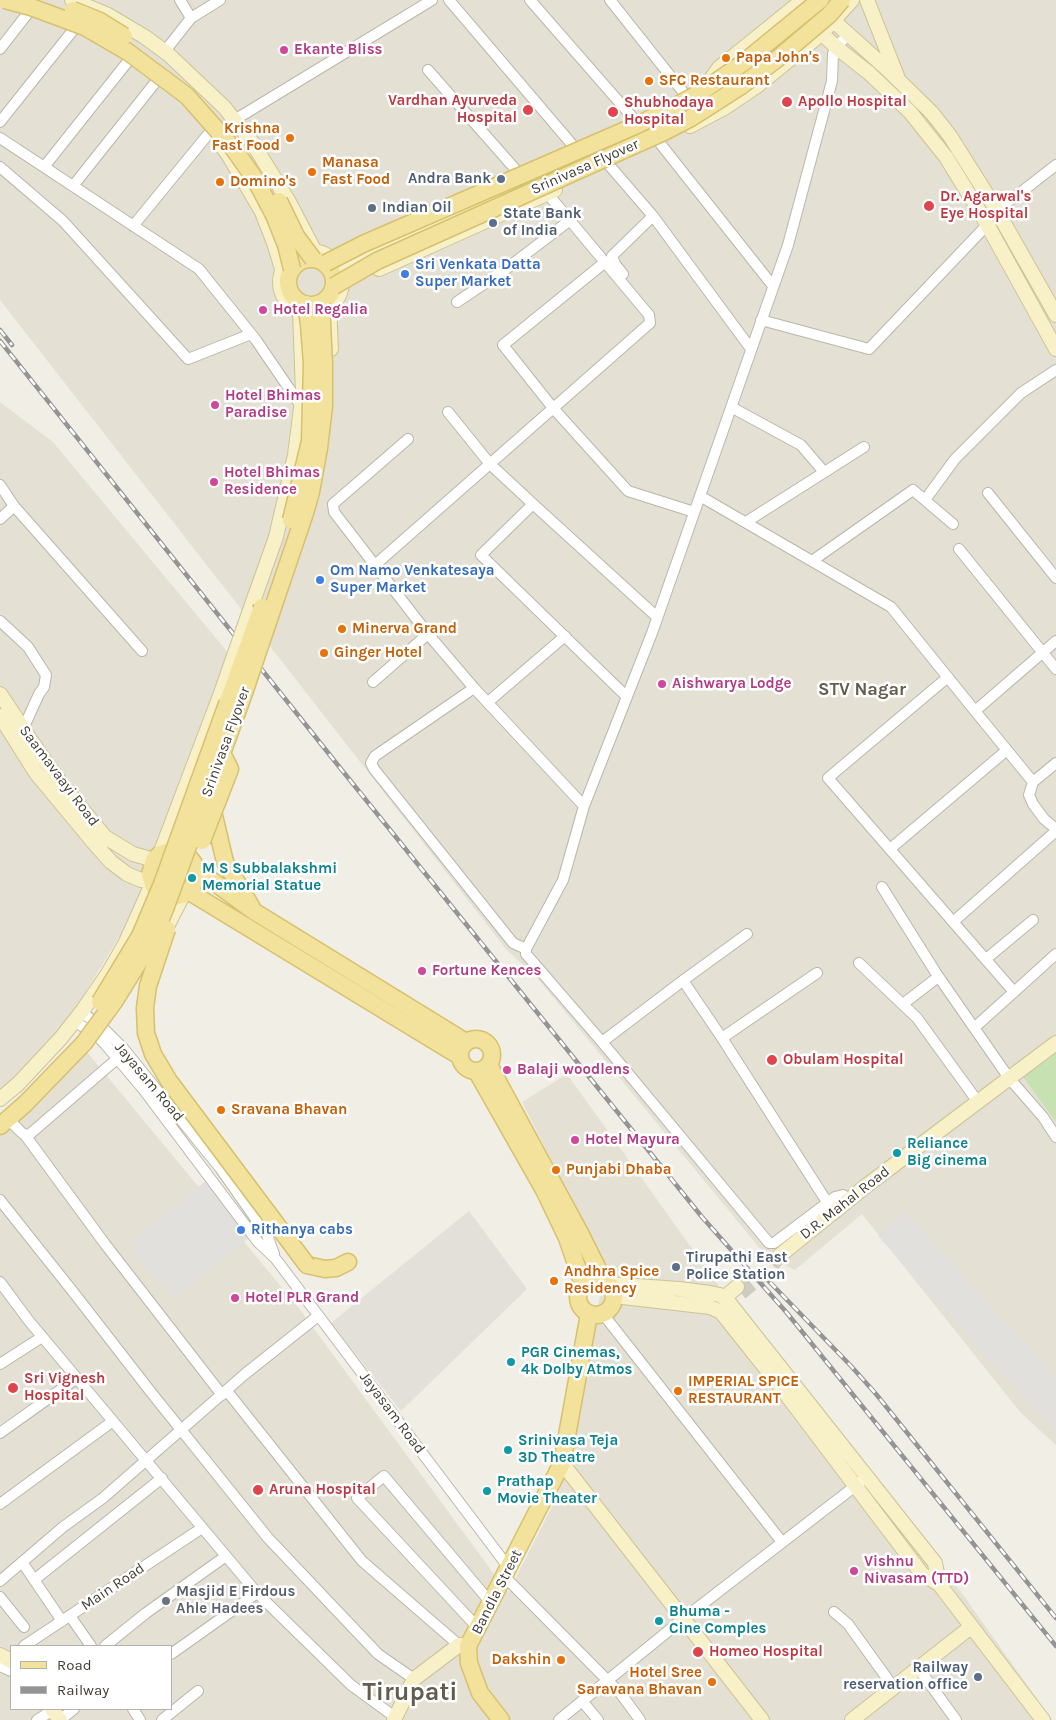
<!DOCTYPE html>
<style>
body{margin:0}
#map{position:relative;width:1056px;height:1720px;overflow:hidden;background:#f1eee5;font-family:Karla,sans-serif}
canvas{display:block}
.legend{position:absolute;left:10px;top:1645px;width:162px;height:65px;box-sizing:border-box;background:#fff;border:1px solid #b3b2ae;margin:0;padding:6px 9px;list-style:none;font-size:15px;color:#423e35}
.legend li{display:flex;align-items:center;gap:10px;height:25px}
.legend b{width:25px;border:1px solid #b3b2ae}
</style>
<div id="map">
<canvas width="1056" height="1720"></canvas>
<ul class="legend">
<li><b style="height:6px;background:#f3e29b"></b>Road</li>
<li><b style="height:6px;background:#949494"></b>Railway</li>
</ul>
</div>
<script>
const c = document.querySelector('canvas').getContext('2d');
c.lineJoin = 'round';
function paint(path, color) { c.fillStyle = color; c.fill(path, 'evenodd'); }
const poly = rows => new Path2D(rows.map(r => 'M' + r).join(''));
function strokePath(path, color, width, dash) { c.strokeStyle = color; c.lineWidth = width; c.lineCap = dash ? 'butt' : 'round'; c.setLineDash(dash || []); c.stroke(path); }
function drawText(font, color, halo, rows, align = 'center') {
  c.font = font + ' Karla,sans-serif'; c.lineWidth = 5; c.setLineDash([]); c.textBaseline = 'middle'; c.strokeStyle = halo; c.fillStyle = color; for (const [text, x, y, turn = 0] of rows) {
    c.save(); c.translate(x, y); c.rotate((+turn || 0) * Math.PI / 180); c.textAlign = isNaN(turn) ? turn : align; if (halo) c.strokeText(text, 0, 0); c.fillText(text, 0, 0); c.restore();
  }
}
paint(poly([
 [0,0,1056,0,1056,1445,1021,1413,862,1214,795,1270,767,1257,539,980,506,949,0,300],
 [0,402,53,442,230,655,139,904,65,1026,0,1096],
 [82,1046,298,1307,508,1593,558,1495,606,1268,522,1102,567,1074,721,1289,944,1568,1052,1720,0,1720,0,1136],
 [11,1646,171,1646,171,1709,11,1709]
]), '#e4e0d4');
paint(poly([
 [469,1211,527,1289,401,1411,331,1323]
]), '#e3e0da');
paint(poly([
 [1056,1052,1056,1122,1023,1077]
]), '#c7e1b2');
paint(poly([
 [207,1180,251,1236,174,1299,136,1254,134,1238],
 [905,1211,1056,1378,1056,1432,878,1236]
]), '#e2e0dd');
strokePath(poly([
 [741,1293,770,1269,779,1256]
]), '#cecbc2', 14, [14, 7]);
const street = poly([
 [180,0,191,18],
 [449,0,581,155],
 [530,0,641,127],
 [610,0,691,102],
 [848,35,836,47,833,54,832,81,788,245,652,633,584,806,563,880,526,949,526,954,602,1042,769,1243,774,1243,835,1197,843,1195,850,1199],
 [0,49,28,13],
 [165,51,191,18,220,0],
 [428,70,523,178],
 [0,122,74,29],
 [0,138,199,269,256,340,301,406],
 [217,138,241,116,432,0],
 [659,142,773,286],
 [609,165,653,216,751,349],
 [0,167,63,221,188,359,251,334],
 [44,167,129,60],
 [73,186,158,79],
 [983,217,1015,197,1056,165],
 [133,226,210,132],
 [604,263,503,345,553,408,628,491,694,512],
 [623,274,615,264,612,256,653,216],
 [457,302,506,269,569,221],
 [761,320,869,349,987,225],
 [731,407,801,445,824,472],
 [448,412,490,464,533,504,481,555,627,697],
 [408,439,333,504,334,512,428,634,474,688,584,806],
 [0,485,14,506,142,651],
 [988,493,1056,578],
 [700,496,891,607,975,711],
 [925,500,955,459,1021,393,1056,370],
 [533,504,657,617],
 [0,519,14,506],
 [746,522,864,447],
 [959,549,1056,669],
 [812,561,913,490,953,524],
 [375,565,650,323,649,315,547,193],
 [0,621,28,647,46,675,44,687,39,694,23,729],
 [1056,641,975,711,1033,782,1056,763],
 [948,677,828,778,1014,992,1056,954],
 [373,682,428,634],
 [474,688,375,756,371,763,374,769,513,943,526,949],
 [488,702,565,636],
 [1033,782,1029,795,1033,804,1044,819,1056,829],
 [890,849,1007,750],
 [882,887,936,973,1009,1078,1043,1117,1056,1137],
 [953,922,1056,831],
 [747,934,685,979,684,982,722,1038,827,1202],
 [986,959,1033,920],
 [859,963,917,1018,978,1102],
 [903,1004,938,977],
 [81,1012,102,1027,123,1048,220,1168,267,1235,274,1254],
 [74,1021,96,1035,105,1044,143,1089,258,1242,275,1258,509,1568],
 [974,1028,1014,992],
 [722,1038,817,973],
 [602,1042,685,979],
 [12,1123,21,1132,25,1135,30,1134,118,1058],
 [25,1135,105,1244,222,1395],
 [0,1200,74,1293,150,1391,268,1538,378,1654,414,1679],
 [0,1282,29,1321,257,1593,351,1685,395,1717],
 [603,1314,782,1542],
 [0,1364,42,1337],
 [227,1391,362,1561,459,1645],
 [0,1433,77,1378],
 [0,1504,113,1421],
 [22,1562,62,1621],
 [505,1577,621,1694,640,1720],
 [34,1580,162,1478],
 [0,1581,63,1527,103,1498,245,1374,318,1316],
 [0,1597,24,1627],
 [834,1612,848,1624,894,1688],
 [70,1616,91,1646],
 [478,1628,357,1498,384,1476,491,1603],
 [24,1646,202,1528],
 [105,1646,146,1613,226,1556],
 [171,1654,257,1593],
 [0,1666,11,1671],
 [919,1669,956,1720],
 [582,1701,598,1720],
 [133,1709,140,1720],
 [37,1720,53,1710],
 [60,1720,74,1709],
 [162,1720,198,1691],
 [559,1720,683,1619,867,1477]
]);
const secondary = poly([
 [72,0,108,15,145,37,168,54,224,107,252,142,289,202,314,250],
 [867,0,897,76],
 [828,16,886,68,932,113,950,136,996,209,1056,315],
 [815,27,836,47,869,73,910,112,946,157,983,217,1056,349],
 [706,86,719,68,803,0],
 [690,126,726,107,757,86,821,34,852,0],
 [221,145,229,156,262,212,274,243,282,269],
 '280 282a31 31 0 1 1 62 0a31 31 0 1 1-62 0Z',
 [338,266,386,246,602,149],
 [379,269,555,190],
 [329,307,331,349],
 [249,613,276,537,295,455,303,393,300,311],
 [0,694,40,754,63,786,105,837,133,854,154,860],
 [0,716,36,773,94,843,111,862,127,874,141,880,151,881],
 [160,854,221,693],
 [162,936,183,895],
 [0,1099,18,1084,61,1038,83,1010,107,975,125,944,152,884],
 [779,1256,866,1186,1056,1043],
 [608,1284,679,1289,710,1293,720,1295,727,1300,935,1563,939,1584],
 [614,1296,710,1307,721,1312,779,1385,922,1574,939,1584,1043,1720],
 [725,1297,737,1287],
 [562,1463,762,1720],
 [0,1655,11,1661],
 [52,1709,60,1720],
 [394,1720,414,1679,459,1645,468,1646],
 [852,1720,971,1627]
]);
const primary = poly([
 '288 282a23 23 0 1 1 46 0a23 23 0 1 1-46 0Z',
 [212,807,225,862,251,906],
 [196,869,195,880,191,889,183,895,173,897,159,892,154,887,150,874,154,860,160,854,174,850,181,852,188,856,193,862,196,869,255,912,466,1042],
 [188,891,459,1056],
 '460 1055a16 16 0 1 1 32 0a16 16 0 1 1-32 0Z',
 [489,1065,580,1233,604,1281],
 [477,1072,544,1190,567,1238,583,1284],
 [0,1126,25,1104,84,1043],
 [307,1265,325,1269,336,1268,348,1262],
 '578 1297a18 18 0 1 1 36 0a18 18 0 1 1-36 0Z',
 [501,1720,480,1693,469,1663,468,1646,562,1463,589,1314]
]);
strokePath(street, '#bbb6a9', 12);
strokePath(secondary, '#ccc399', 16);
strokePath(primary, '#d6c16d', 19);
strokePath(street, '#fff', 10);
strokePath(secondary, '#f8f1c7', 14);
strokePath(primary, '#f3e29b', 16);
const rail = poly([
 [0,330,12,345],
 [0,341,341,769,702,1217,787,1313,1056,1646],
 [759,1271,851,1366,876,1394,1056,1618]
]);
strokePath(rail, '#949494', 4.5);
strokePath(rail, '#fff', 2.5, [8]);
const secondaryBridge = poly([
 [221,693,249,613]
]);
const primaryBridge = poly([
 [5,0,31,7,85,27,128,52,187,96,233,148,255,179,274,215,286,245,292,269],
 [73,10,100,21,124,36],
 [279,201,296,236,313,259],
 [326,263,363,244,637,125,674,107,701,92,743,63,820,0],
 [334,286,377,261,664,132,691,118,741,86,777,59,829,15,842,0],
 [291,520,310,441,312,364,309,324,306,304],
 [202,841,230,769,222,753],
 [167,929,148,986,145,1008,146,1033,153,1054,169,1081,307,1265],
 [100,1002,140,936,162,884,262,607],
 [84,1043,114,1002,150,944,165,909,243,696,305,513,311,492,319,448,324,406,324,364,321,303]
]);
strokePath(secondaryBridge, '#ccc399', 16, []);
strokePath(primaryBridge, '#d6c16d', 19, []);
strokePath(secondaryBridge, '#f8f1c7', 14);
strokePath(primaryBridge, '#f3e29b', 16);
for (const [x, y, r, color] of [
 [284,50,5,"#d1479c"],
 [726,58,5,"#e8710a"],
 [649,81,5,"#e8710a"],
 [787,102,6,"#e0444e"],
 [528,110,6,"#e0444e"],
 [613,112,6,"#e0444e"],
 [290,138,5,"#e8710a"],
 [312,172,5,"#e8710a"],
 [501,179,5,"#5c6f8a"],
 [220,182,5,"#e8710a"],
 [929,206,6,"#e0444e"],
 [372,208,5,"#5c6f8a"],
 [493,223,5,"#5c6f8a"],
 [405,274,5,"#3f7fe0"],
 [263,310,5,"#d1479c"],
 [215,405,5,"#d1479c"],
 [214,482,5,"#d1479c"],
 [320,580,5,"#3f7fe0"],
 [342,629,5,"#e8710a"],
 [324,653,5,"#e8710a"],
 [662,684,5,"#d1479c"],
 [192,878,5,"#0f9aa8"],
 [422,971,5,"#d1479c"],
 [772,1060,6,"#e0444e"],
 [507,1070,5,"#d1479c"],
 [221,1110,5,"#e8710a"],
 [575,1140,5,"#d1479c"],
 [897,1153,5,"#0f9aa8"],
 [556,1170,5,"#e8710a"],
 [241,1230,5,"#3f7fe0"],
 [676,1267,5,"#5c6f8a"],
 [554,1281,5,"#e8710a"],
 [235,1298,5,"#d1479c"],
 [511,1362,5,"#0f9aa8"],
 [13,1388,6,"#e0444e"],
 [678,1391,5,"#e8710a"],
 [508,1450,5,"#0f9aa8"],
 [258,1490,6,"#e0444e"],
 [487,1491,5,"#0f9aa8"],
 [854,1571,5,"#d1479c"],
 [166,1601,5,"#6b7280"],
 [659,1621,5,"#0f9aa8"],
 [698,1652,6,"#e0444e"],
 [561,1660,5,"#e8710a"],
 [978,1677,5,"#5c6f8a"],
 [712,1682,5,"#e8710a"]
]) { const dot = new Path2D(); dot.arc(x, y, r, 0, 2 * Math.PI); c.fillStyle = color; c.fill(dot); strokePath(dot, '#fff', 2); }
drawText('bold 15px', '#b23c85', '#fff', [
 ["Ekante Bliss",294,50],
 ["Hotel Regalia",273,310],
 ["Hotel Bhimas",225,396],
 ["Paradise",225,413],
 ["Hotel Bhimas",224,473],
 ["Residence",224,490],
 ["Aishwarya Lodge",672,684],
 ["Fortune Kences",432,971],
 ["Balaji woodlens",517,1070],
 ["Hotel Mayura",585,1140],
 ["Hotel PLR Grand",245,1298],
 ["Vishnu",864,1562],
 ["Nivasam (TTD)",864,1579]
], 'left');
drawText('bold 15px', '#c56008', '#fff', [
 ["Papa John's",736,58],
 ["SFC Restaurant",659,81],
 ["Krishna",280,129,"right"],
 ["Fast Food",280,146,"right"],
 ["Manasa",322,163],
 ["Fast Food",322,180],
 ["Domino's",230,182],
 ["Minerva Grand",352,629],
 ["Ginger Hotel",334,653],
 ["Sravana Bhavan",231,1110],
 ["Punjabi Dhaba",566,1170],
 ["Andhra Spice",564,1272],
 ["Residency",564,1289],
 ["IMPERIAL SPICE",688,1382],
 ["RESTAURANT",688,1399],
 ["Dakshin",551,1660,"right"],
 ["Hotel Sree",702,1673,"right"],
 ["Saravana Bhavan",702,1690,"right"]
], 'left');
drawText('bold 15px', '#be3a42', '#fff', [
 ["Vardhan Ayurveda",517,101,"right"],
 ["Hospital",517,118,"right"],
 ["Apollo Hospital",798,102],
 ["Shubhodaya",624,103],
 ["Hospital",624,120],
 ["Dr. Agarwal's",940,197],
 ["Eye Hospital",940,214],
 ["Obulam Hospital",783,1060],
 ["Sri Vignesh",24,1379],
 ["Hospital",24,1396],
 ["Aruna Hospital",269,1490],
 ["Homeo Hospital",709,1652]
], 'left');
drawText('15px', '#423e35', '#fff', [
 ["Srinivasa Flyover",585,167,-24],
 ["Srinivasa Flyover",226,742,-70],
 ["Saamavaayi Road",59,776,53],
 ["Jayasam Road",149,1082,50],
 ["D.R. Mahal Road",845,1203,-38],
 ["Jayasam Road",392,1413,53],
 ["Main Road",113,1587,-34],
 ["Bandla Street",497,1592,-63]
]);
drawText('bold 15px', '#4e5e75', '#fff', [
 ["Andra Bank",491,179,"right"],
 ["Indian Oil",382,208],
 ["State Bank",503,214],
 ["of India",503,231],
 ["Tirupathi East",686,1258],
 ["Police Station",686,1275],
 ["Railway",968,1668,"right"],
 ["reservation office",968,1685,"right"]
], 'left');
drawText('bold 15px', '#366cbe', '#fff', [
 ["Sri Venkata Datta",415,265],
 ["Super Market",415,282],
 ["Om Namo Venkatesaya",330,571],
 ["Super Market",330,588],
 ["Rithanya cabs",251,1230]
], 'left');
drawText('bold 15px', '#0d838f', '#fff', [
 ["M S Subbalakshmi",202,869],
 ["Memorial Statue",202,886],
 ["Reliance",907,1144],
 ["Big cinema",907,1161],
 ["PGR Cinemas,",521,1353],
 ["4k Dolby Atmos",521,1370],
 ["Srinivasa Teja",518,1441],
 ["3D Theatre",518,1458],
 ["Prathap",497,1482],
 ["Movie Theater",497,1499],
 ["Bhuma -",669,1612],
 ["Cine Comples",669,1629]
], 'left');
drawText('bold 15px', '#5b616d', '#fff', [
 ["Masjid E Firdous",176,1592],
 ["Ahle Hadees",176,1609]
], 'left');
drawText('bold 18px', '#645d4e', '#fff', [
 ["STV Nagar",862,690]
]);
drawText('bold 25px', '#645d4e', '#fff', [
 ["Tirupati",410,1693]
]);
</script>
